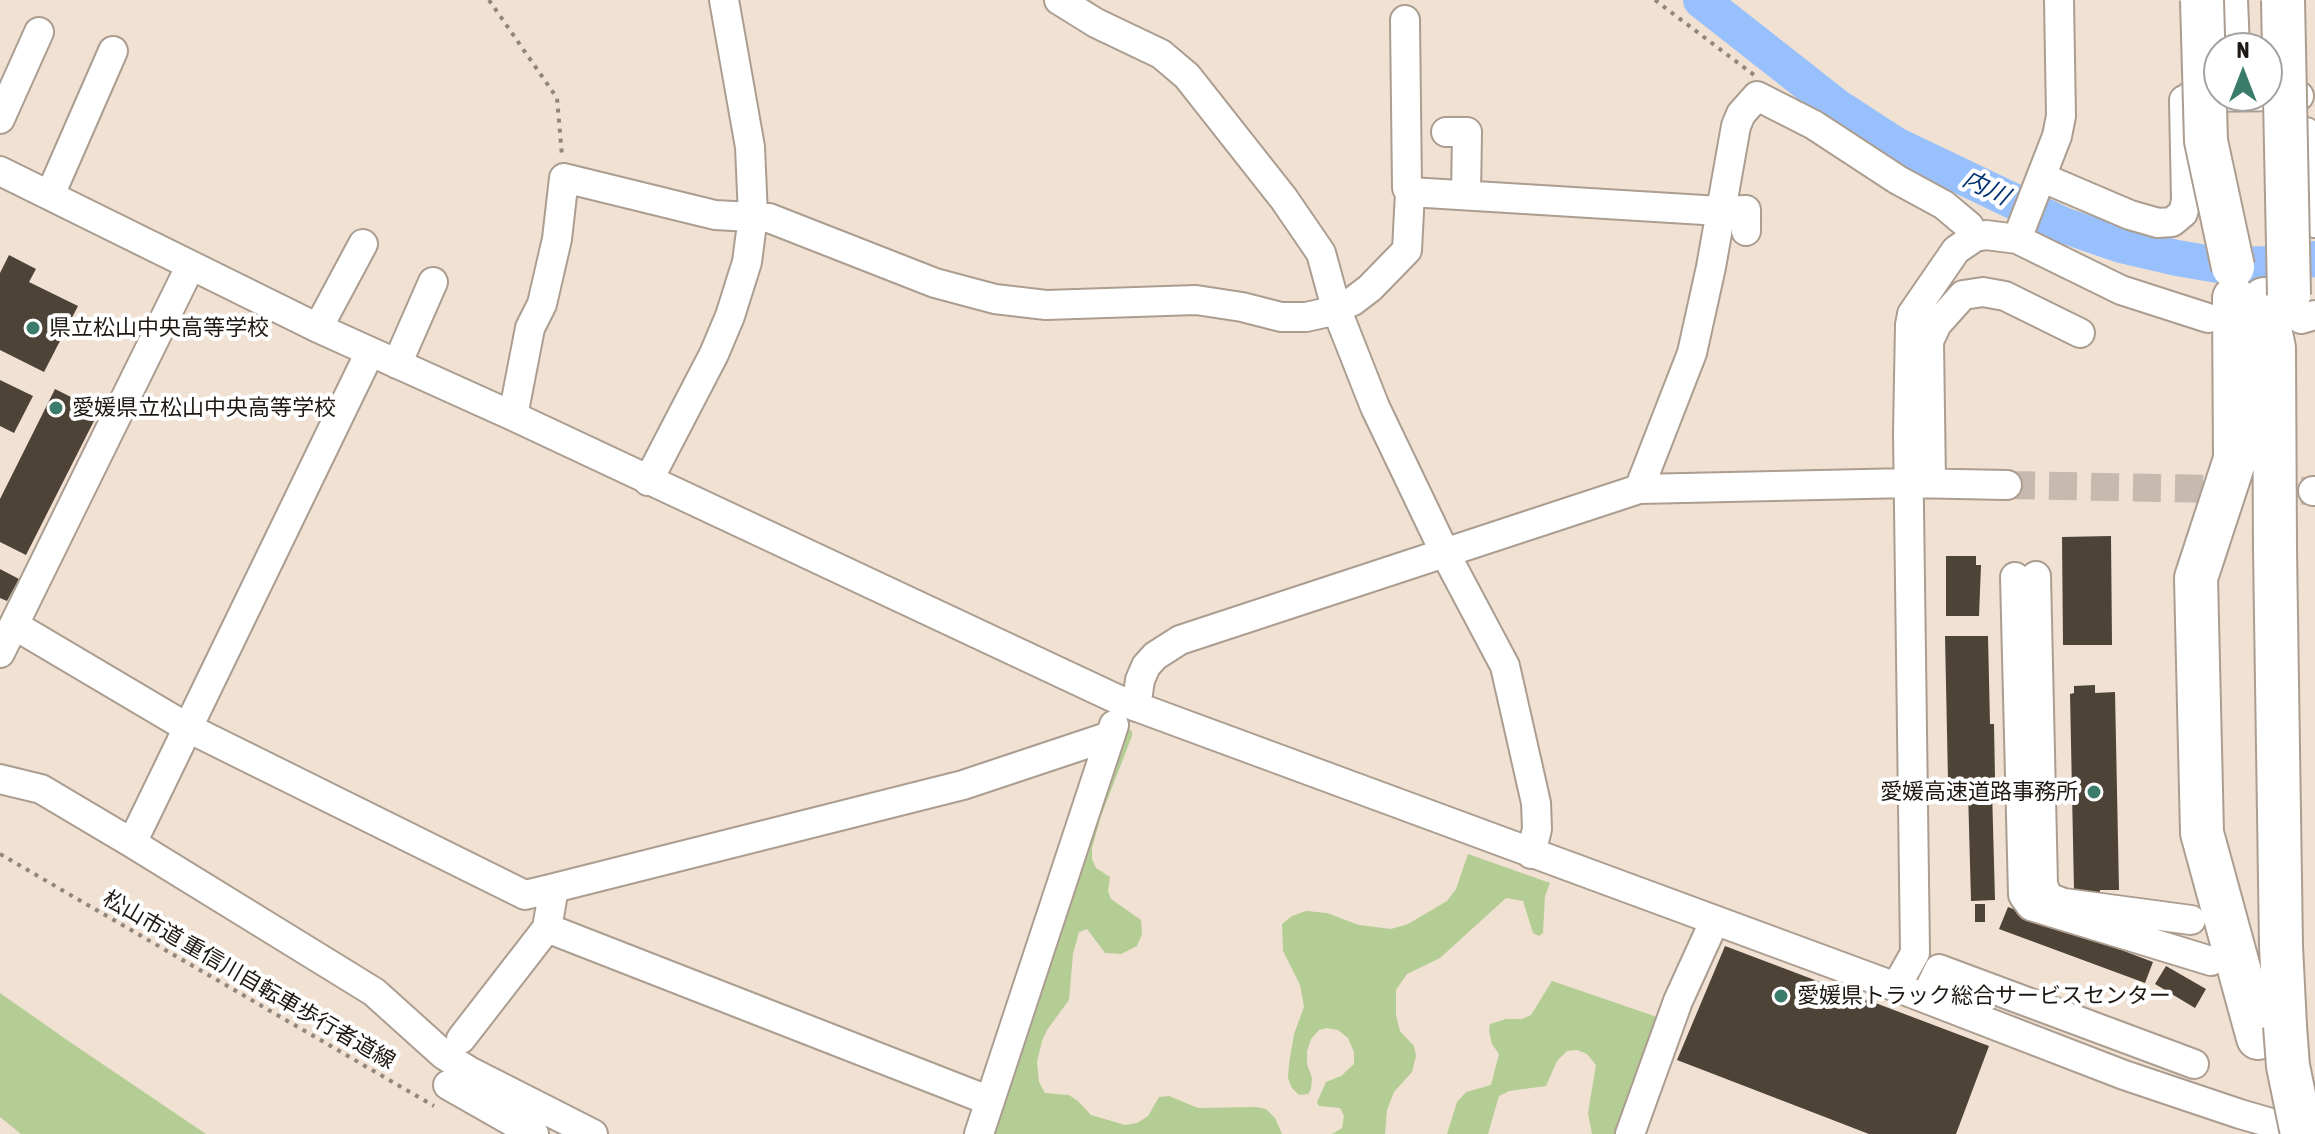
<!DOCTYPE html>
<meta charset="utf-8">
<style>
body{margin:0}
#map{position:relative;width:2315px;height:1134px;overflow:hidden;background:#f0e1d3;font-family:"Asap Condensed",sans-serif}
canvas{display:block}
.north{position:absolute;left:2203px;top:32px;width:80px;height:80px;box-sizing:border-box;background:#fff;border:2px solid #a5a3a1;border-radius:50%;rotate:0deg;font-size:22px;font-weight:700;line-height:32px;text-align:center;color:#1e1914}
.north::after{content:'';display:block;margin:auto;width:28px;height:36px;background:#3a7b6a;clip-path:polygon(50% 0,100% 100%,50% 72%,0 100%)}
</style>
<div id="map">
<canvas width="2315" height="1134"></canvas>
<div class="north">N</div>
</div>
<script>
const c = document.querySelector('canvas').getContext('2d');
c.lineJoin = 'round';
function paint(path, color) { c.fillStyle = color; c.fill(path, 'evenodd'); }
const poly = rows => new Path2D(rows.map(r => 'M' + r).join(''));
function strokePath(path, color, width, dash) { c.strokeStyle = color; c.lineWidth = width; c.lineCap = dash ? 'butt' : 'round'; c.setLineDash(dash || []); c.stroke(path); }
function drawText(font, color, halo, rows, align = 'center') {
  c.font = font + ' "Asap Condensed","Noto Sans JP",sans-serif'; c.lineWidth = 8; c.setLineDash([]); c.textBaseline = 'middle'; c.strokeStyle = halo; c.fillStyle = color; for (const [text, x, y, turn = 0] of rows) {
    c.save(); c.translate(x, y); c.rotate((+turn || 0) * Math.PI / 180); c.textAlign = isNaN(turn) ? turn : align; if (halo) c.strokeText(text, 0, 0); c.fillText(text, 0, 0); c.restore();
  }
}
paint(poly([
 [1127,728,1132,731,1132,736,1101,816,1092,848,1092,859,1096,868,1110,877,1108,891,1111,899,1141,920,1142,934,1137,946,1121,954,1105,953,1087,929,1079,932,1073,954,1069,1000,1047,1030,1042,1041,1037,1062,1039,1082,1045,1093,1069,1095,1078,1101,1091,1115,1125,1125,1137,1123,1148,1116,1159,1097,1169,1096,1198,1108,1256,1107,1266,1109,1275,1118,1282,1134,988,1134],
 [1468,854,1550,883,1545,896,1543,933,1539,936,1533,933,1523,901,1506,898,1440,958,1407,974,1396,990,1396,1015,1400,1031,1414,1046,1416,1056,1412,1072,1394,1092,1387,1110,1385,1134,1332,1134,1342,1128,1344,1116,1340,1108,1319,1106,1317,1102,1326,1082,1341,1076,1354,1064,1354,1052,1348,1038,1338,1030,1327,1028,1319,1030,1311,1039,1307,1051,1307,1064,1312,1078,1311,1089,1308,1094,1299,1095,1292,1088,1288,1078,1289,1064,1294,1034,1304,1007,1300,985,1283,951,1282,924,1292,916,1306,911,1327,913,1359,925,1391,929,1408,924,1447,901,1456,889],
 [1552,981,1663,1019,1619,1134,1592,1134,1588,1113,1596,1065,1587,1054,1577,1050,1567,1051,1557,1061,1546,1086,1509,1091,1499,1096,1488,1134,1447,1134,1457,1102,1466,1092,1491,1085,1499,1054,1492,1044,1489,1030,1490,1024,1506,1019,1522,1019,1531,1015],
 [0,993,67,1040,206,1134,21,1134,0,1117]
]), '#b4cd94');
strokePath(poly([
 [1701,0,1836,106,1896,145,2063,225,2121,245,2177,258,2218,265,2281,264,2315,259]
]), '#97c0fd', 36);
paint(poly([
 [9,255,36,269,29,282,78,306,44,372,0,350,0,273],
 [0,380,33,396,14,433,0,426],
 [55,389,99,411,26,555,0,542,0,499],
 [2111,536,2112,645,2063,645,2062,537],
 [1946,556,1976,556,1976,565,1981,565,1979,616,1946,616],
 [0,569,19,579,7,601,0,598],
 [1945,636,1988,636,1990,724,1994,724,1995,779,1948,780],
 [2095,685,2095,693,2115,692,2119,890,2100,890,2100,898,2080,898,2080,890,2074,890,2070,694,2074,693,2074,686],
 [1992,789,1995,900,1971,901,1968,790],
 [1975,904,1985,904,1985,922,1975,922],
 [2008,907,2153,962,2145,983,1999,929],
 [1725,946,1989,1046,1956,1134,1869,1134,1677,1060],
 [2166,966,2206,989,2195,1008,2155,984]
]), '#4d4336');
strokePath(poly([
 [2007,485,2313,491]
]), '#c6b9ad', 28, [28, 14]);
const minor = poly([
 [1059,0,1096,23,1161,54,1187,76,1284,199,1321,253,1336,308,1375,407,1445,553,1505,666,1536,803,1537,829,1531,854],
 [1405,20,1407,188,1410,192],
 [2189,97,2299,96],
 [0,119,39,32],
 [1446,132,1467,132,1466,195],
 [2306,132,2310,217,2315,223],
 [0,171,318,328,513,416,1121,701,1896,987,2124,1075,2240,1114,2309,1134],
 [2041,177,2130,215,2158,223,2172,222,2183,213,2186,201,2184,100],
 [50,195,113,51],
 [2017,239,2057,136,2061,116,2059,0],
 [2301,319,2315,315],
 [318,328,363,244],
 [397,364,433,282],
 [513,416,530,328,542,304,557,239,564,178,715,215,769,218,935,283,995,299,1046,305,1196,300,1242,307,1281,317,1306,317,1324,313,1353,301,1370,288,1407,250,1410,192,1720,211,1746,210,1746,231],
 [648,481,714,354,730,316,747,262,753,216,750,147,724,0],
 [1931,483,1929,341,1937,324,1963,295,1983,292,2005,296,2080,333],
 [1639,489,1692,353,1711,267,1736,126,1741,114,1757,96,1814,125,1898,180,1944,205,1969,226,1975,237],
 [2313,491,2315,491],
 [2036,576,2043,885,2048,897,2064,903,2191,920],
 [2015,577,2023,895,2031,906,2211,961],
 [14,625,188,728,525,895,554,888],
 [0,653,190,267],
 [1136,707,1140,680,1146,666,1155,656,1180,640,1639,489,1909,483,2007,485],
 [0,779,41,789,132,843,374,992,444,1055,469,1071,593,1134],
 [132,843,370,352],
 [547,928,990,1101],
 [1896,987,1915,953,1908,433,1910,325,1912,314,1956,250,1975,237,1986,235,2017,239,2121,290,2208,318],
 [1925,998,1939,969,2194,1064],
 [461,1039,547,928,554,888,963,785,1110,736],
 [448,1085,534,1134],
 [979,1134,1114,725],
 [1630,1134,1678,1001,1714,922]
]);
const highway = poly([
 [2226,0,2228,48],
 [2234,298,2235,459,2196,578,2202,833,2258,1038],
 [2264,299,2274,348,2275,550,2281,946,2285,1026]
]);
strokePath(minor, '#ab9d90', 32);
strokePath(highway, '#ab9d90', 46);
strokePath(poly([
 [489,0,557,98,562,156],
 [1655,0,1754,75],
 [0,854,434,1106]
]), '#90867c', 4, [4, 6]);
strokePath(minor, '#fff', 28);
strokePath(highway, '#fff', 42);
const highwayBridge = poly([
 [2202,0,2206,141,2233,267],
 [2283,0,2289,295],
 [2285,1026,2288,1066,2302,1134]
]);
strokePath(highwayBridge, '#ab9d90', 46, []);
strokePath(highwayBridge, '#fff', 42);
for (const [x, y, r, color] of [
 [33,328,8,"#3a7b6a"],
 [56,408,8,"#3a7b6a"],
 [2094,792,8,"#3a7b6a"],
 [1781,996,8,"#3a7b6a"]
]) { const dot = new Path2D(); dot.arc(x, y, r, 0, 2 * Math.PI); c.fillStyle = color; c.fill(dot); strokePath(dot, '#fff', 3); }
drawText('22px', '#1e1914', '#fff', [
 ["県立松山中央高等学校",49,328],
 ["愛媛県立松山中央高等学校",72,408],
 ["愛媛高速道路事務所",2078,792,"right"],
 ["愛媛県トラック総合サービスセンター",1797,996]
], 'left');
drawText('22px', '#1e1914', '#fff', [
 ["松山市道 重信川自転車歩行者道線",249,980,30]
]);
drawText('italic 24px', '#003272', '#fff', [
 ["内川",1986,188,26]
]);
</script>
